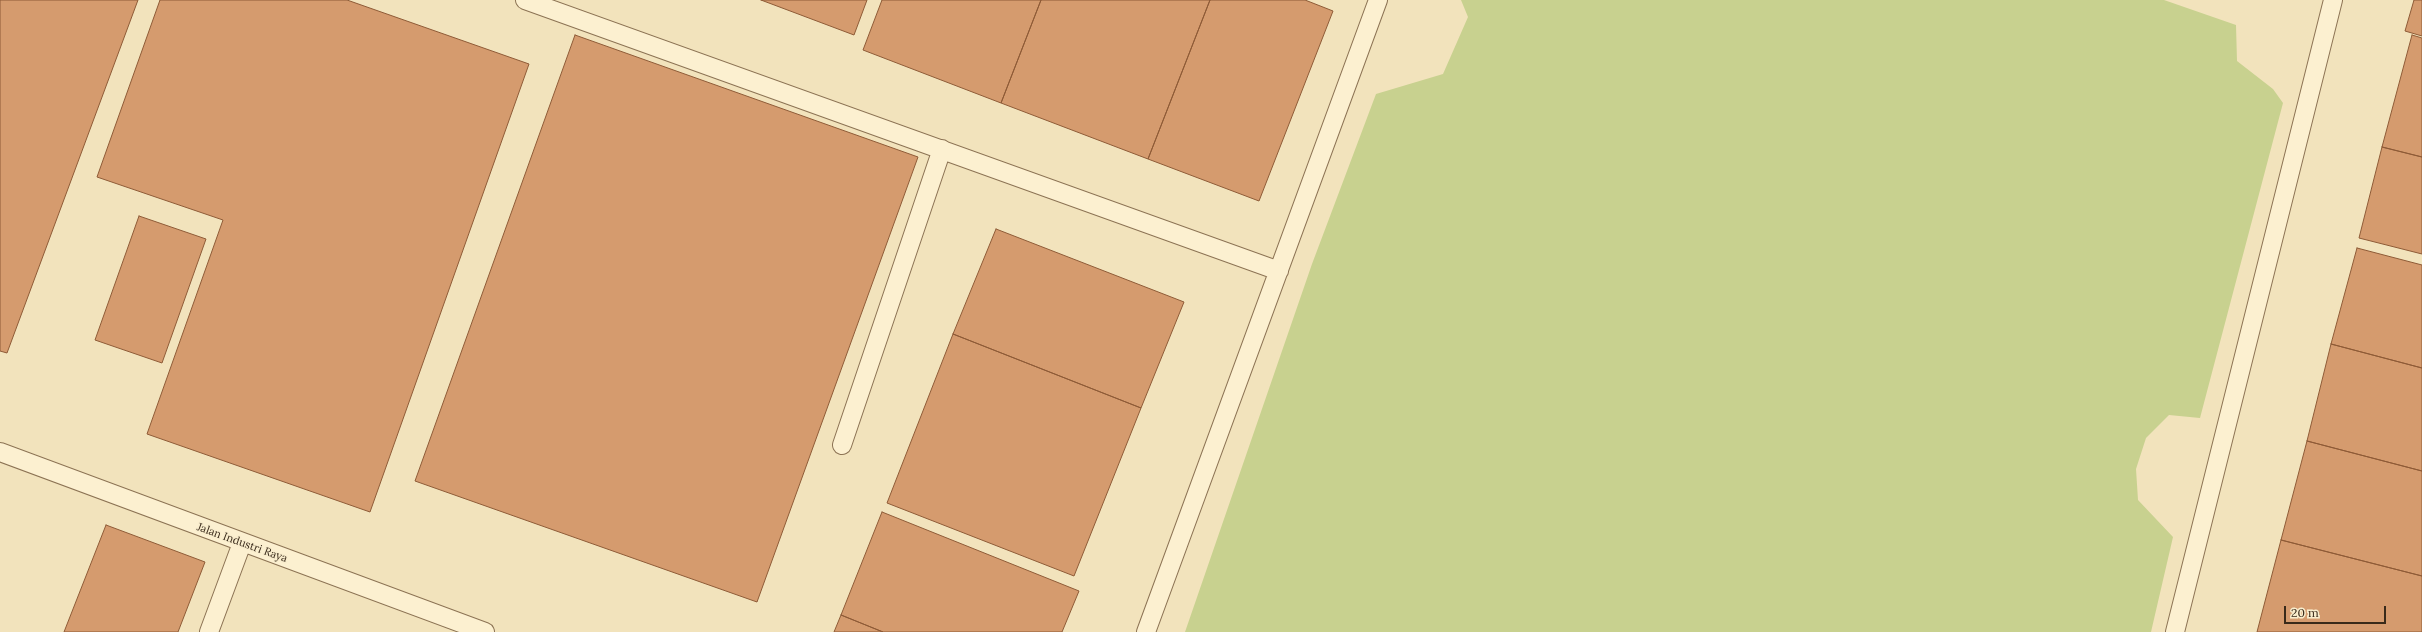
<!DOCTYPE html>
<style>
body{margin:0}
#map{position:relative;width:2422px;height:632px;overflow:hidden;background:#f2e3bc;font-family:Lora,serif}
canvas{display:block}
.scale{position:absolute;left:2284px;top:606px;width:102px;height:18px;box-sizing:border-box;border:2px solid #392a1a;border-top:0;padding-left:5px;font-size:12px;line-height:14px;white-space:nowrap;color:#392a1a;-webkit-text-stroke:3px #f9edcd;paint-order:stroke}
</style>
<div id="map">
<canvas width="2422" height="632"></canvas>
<div class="scale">20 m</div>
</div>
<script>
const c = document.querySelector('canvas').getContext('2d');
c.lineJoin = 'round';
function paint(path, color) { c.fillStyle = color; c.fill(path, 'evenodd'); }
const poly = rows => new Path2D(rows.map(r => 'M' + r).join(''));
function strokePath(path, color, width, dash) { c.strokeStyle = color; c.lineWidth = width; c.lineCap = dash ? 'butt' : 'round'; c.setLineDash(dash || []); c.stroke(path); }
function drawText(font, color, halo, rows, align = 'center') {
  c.font = font + ' Lora,serif'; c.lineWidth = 3; c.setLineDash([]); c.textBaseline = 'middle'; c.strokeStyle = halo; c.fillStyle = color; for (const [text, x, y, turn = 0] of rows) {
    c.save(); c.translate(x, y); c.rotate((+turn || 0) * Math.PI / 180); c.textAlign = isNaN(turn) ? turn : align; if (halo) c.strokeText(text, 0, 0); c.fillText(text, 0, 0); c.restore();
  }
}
paint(poly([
 [1461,0,2164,0,2236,25,2237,61,2273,89,2283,103,2200,418,2169,415,2146,438,2136,469,2138,500,2173,537,2151,632,1185,632,1312,264,1376,94,1443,74,1468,17]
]), '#c8d18f');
const building = poly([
 [0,0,138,0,7,353,0,351,0,0],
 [160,0,347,0,529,64,370,512,147,434,223,220,97,177,160,0],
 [761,0,867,0,854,35,761,0],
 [882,0,1041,0,1001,103,863,50,882,0],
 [1041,0,1210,0,1148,159,1001,103,1041,0],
 [1210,0,1305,0,1333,11,1259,201,1148,159,1210,0],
 [2414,0,2422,0,2422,36,2405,31,2414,0],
 [575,35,918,157,757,602,415,481,575,35],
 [2412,35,2422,38,2422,157,2382,147,2412,35],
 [2382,147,2422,157,2422,254,2359,238,2382,147],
 [139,216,206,239,162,363,95,340,139,216],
 [996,229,1184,302,1141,408,953,334,996,229],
 [2357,248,2422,265,2422,368,2331,344,2357,248],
 [953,334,1141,408,1074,576,887,503,953,334],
 [2331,344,2422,368,2422,471,2307,441,2331,344],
 [2307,441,2422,471,2422,576,2281,540,2307,441],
 [882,512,1079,591,1062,632,883,632,841,615,882,512],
 [106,525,205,562,178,632,64,632,106,525],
 [2281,540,2422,576,2422,632,2257,632,2281,540],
 [841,615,883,632,834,632,841,615]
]);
paint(building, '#d59b6e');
strokePath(building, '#8e5b37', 1);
const service = poly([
 [525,0,1279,271],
 [842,445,942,149],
 [0,452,485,632],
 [209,632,242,543],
 [1146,632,1378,0],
 [2175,632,2333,0]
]);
strokePath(service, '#8c7354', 20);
strokePath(service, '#fcf0d0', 18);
drawText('11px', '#392a1a', '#f9edcd', [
 ["Jalan Industri Raya",242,543,20]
]);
</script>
